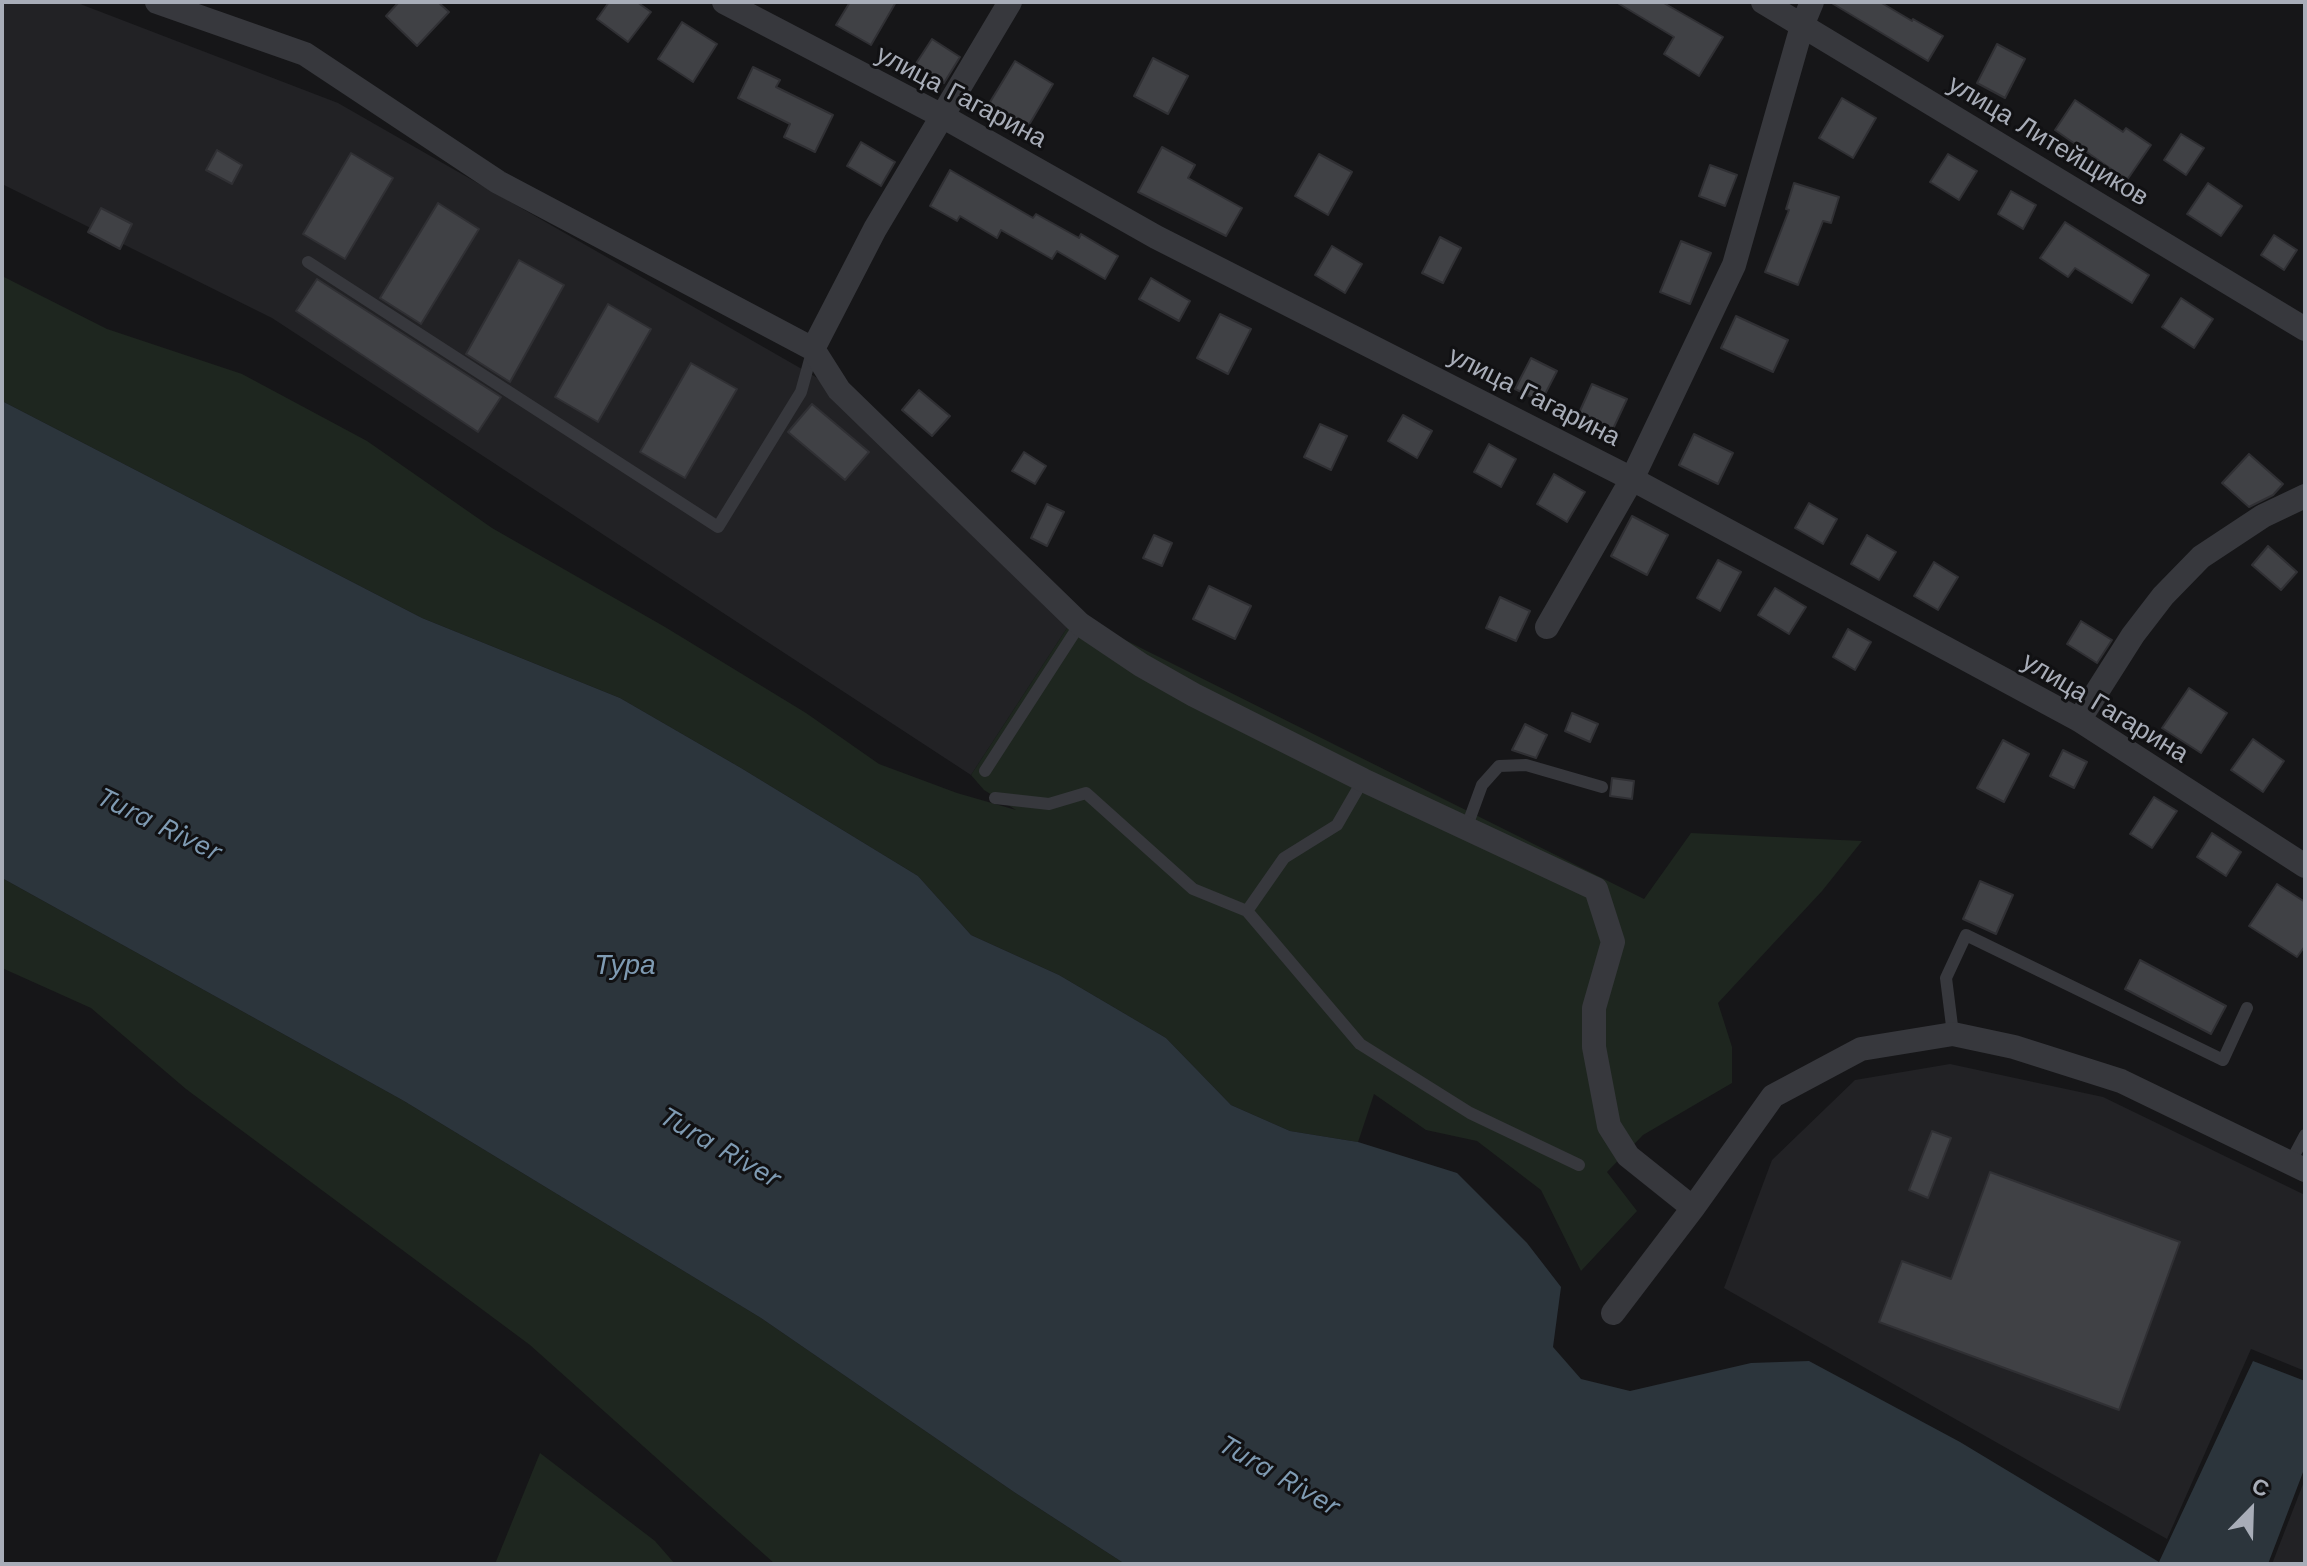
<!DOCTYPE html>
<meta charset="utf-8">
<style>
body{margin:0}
#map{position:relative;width:2307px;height:1566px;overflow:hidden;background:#161618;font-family:"Work Sans",sans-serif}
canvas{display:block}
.frame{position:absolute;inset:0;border:4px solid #a8adb8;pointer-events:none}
.north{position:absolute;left:2211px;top:1470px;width:80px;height:80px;-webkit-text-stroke:6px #111113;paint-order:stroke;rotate:23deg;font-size:22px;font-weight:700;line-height:32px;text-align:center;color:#a8adb8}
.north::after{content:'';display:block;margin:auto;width:28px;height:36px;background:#a8adb8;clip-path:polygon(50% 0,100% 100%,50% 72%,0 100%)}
</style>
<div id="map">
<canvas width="2307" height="1566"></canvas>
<div class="frame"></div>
<div class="north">С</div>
</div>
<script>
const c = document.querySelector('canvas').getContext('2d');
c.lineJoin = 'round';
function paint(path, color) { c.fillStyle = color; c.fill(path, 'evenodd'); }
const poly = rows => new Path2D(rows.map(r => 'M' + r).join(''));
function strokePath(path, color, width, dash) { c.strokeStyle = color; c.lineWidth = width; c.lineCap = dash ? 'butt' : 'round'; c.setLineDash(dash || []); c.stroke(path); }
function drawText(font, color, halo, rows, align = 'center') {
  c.font = font + ' "Work Sans",sans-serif'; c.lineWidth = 6; c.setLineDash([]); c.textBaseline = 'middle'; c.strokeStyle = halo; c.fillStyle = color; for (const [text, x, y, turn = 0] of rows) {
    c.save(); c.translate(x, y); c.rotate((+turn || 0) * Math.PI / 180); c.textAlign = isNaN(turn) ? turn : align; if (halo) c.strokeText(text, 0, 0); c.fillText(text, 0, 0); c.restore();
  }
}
paint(poly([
 [2,2,75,2,338,103,821,380,1069,625,971,775,272,318,2,184],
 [1950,1064,2103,1097,2305,1195,2305,1371,2251,1349,2167,1539,1724,1288,1772,1160,1855,1080],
 [2305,1479,2305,1564,2272,1564]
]), '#222225');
paint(poly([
 [2,276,107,329,242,374,367,441,492,528,665,627,806,713,879,764,957,793,1016,810,984,790,971,775,1069,625,1115,635,1644,899,1691,833,1862,841,1822,891,1718,1003,1732,1047,1732,1083,1643,1135,1607,1172,1637,1211,1581,1271,1541,1190,1477,1141,1426,1130,1374,1094,1358,1142,1290,1131,1231,1105,1166,1038,1059,975,971,935,918,876,741,768,620,698,422,618,2,401],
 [2,878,404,1101,761,1318,1014,1492,1125,1564,775,1564,530,1345,186,1089,91,1008,2,968],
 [540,1453,655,1541,675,1564,495,1564]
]), '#1e261f');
paint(poly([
 [2,401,422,618,620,698,741,768,918,876,971,935,1059,975,1166,1038,1231,1105,1290,1131,1358,1142,1457,1173,1527,1243,1561,1287,1553,1347,1581,1379,1630,1391,1751,1363,1809,1361,1960,1442,2159,1562,2253,1361,2305,1381,2305,1467,2268,1564,1125,1564,1014,1492,761,1318,404,1101,2,878]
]), '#2c353c');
const building = poly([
 [399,2,438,2,449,12,417,46,386,16,399,2],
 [609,2,637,2,651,12,628,42,597,19,609,2],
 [850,2,896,2,871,45,836,25,850,2],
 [1616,2,1662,2,1723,37,1699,76,1664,54,1674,37,1616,2],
 [1830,2,1880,2,1912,21,1913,19,1943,36,1928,61,1830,2],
 [682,22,717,44,693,82,658,59,682,22],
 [932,39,960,57,944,83,915,65,932,39],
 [1997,44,2025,59,2005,98,1977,83,1997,44],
 [1153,58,1188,76,1168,114,1134,96,1153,58],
 [1015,61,1053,84,1026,130,987,107,1015,61],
 [753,67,780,80,776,87,833,115,815,152,784,137,790,124,738,98,753,67],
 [1842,98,1876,118,1853,158,1819,138,1842,98],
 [2075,100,2123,132,2126,128,2151,145,2127,180,2055,130,2075,100],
 [2181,134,2204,148,2186,175,2164,160,2181,134],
 [861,142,895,162,881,186,847,166,861,142],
 [1162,147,1195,165,1188,178,1242,208,1226,236,1138,192,1162,147],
 [217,150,242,165,232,184,206,170,217,150],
 [351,153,393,178,345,259,303,234,351,153],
 [1319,154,1352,172,1328,215,1295,196,1319,154],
 [1948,154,1977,171,1959,200,1930,182,1948,154],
 [1710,165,1737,175,1725,206,1699,196,1710,165],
 [950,170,1033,218,1036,214,1079,238,1081,234,1118,256,1105,279,1057,251,1052,259,1001,230,997,238,960,216,957,221,930,206,950,170],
 [1794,183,1839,197,1831,223,1823,221,1798,285,1765,272,1789,210,1786,209,1794,183],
 [2208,183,2242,206,2221,236,2187,214,2208,183],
 [2011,191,2036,205,2023,229,1998,214,2011,191],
 [438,203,479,229,421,324,380,298,438,203],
 [101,208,132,224,120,249,88,232,101,208],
 [2065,222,2149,275,2132,303,2075,268,2068,277,2040,258,2065,222],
 [2274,235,2297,250,2284,270,2261,255,2274,235],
 [1440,237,1461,248,1443,283,1422,273,1440,237],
 [1681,241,1711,253,1690,304,1660,292,1681,241],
 [1332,246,1362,264,1345,293,1315,275,1332,246],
 [519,260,564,285,510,382,466,354,519,260],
 [1151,278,1190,301,1179,321,1139,299,1151,278],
 [317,279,501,397,478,432,296,311,317,279],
 [2181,298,2213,319,2194,348,2162,327,2181,298],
 [608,304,651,329,598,422,555,397,608,304],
 [1220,314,1251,329,1228,374,1197,358,1220,314],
 [1736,316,1788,340,1773,372,1721,348,1736,316],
 [1531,358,1557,371,1541,402,1515,389,1531,358],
 [691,363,737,389,685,478,640,452,691,363],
 [1592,384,1627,399,1613,429,1579,413,1592,384],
 [919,390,950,416,932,436,902,410,919,390],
 [812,404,869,452,845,480,788,432,812,404],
 [1403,415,1432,431,1417,458,1388,441,1403,415],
 [1320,424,1347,436,1331,470,1304,457,1320,424],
 [1694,434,1733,453,1718,484,1679,465,1694,434],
 [1489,444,1516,459,1501,487,1474,472,1489,444],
 [1024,452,1046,466,1035,484,1012,471,1024,452],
 [2249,454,2283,484,2273,495,2249,507,2222,483,2249,454],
 [1554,474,1585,492,1567,522,1537,504,1554,474],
 [1809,503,1837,519,1823,544,1795,528,1809,503],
 [1047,504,1064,512,1047,546,1031,538,1047,504],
 [1632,516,1668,535,1647,575,1611,556,1632,516],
 [1154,535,1172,543,1162,566,1143,558,1154,535],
 [1867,535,1896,552,1879,580,1851,564,1867,535],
 [2268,546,2297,572,2281,590,2252,565,2268,546],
 [1718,560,1741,572,1720,611,1697,598,1718,560],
 [1934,562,1958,577,1938,610,1914,596,1934,562],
 [1209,586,1251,606,1235,639,1193,619,1209,586],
 [1775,588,1806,607,1789,634,1758,615,1775,588],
 [1500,597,1530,611,1516,641,1486,628,1500,597],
 [2081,621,2112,640,2097,663,2067,644,2081,621],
 [1848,629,1871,642,1855,670,1833,657,1848,629],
 [2189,688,2227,713,2201,753,2162,728,2189,688],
 [1572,713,1598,724,1590,742,1565,731,1572,713],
 [1525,724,1547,735,1536,758,1512,750,1525,724],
 [2253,739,2284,761,2263,792,2231,770,2253,739],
 [2003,740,2029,754,2004,802,1977,788,2003,740],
 [2063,750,2087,762,2074,788,2050,776,2063,750],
 [1612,778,1634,781,1632,799,1610,796,1612,778],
 [2154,797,2177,811,2152,848,2130,834,2154,797],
 [2212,833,2241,852,2226,876,2197,857,2212,833],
 [1980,881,2013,895,1996,934,1963,919,1980,881],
 [2277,884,2305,902,2305,946,2297,957,2249,926,2277,884],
 [2140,960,2226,1006,2211,1034,2125,989,2140,960],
 [1932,1131,1951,1138,1928,1198,1909,1190,1932,1131],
 [1990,1172,2180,1242,2119,1410,1879,1322,1902,1261,1951,1279,1990,1172]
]);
paint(building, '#404145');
strokePath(building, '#303034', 2);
strokePath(poly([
 [308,262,718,527,801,392,812,352],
 [985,771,1080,624],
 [1363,780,1337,825,1284,858,1247,911,1360,1044,1470,1113,1579,1165],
 [995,798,1049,804,1086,793,1193,889,1247,911],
 [1467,826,1482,785,1499,766,1526,765,1602,787],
 [1953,1034,1946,978,1966,935,2223,1060,2247,1008],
 [2290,1163,2305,1135]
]), '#37383d', 12);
strokePath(poly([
 [157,2,305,54,498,182,813,349,839,390,1080,624,1141,665,1194,695,1363,780,1596,889,1613,942,1594,1008,1594,1047,1609,1126,1628,1156,1693,1208],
 [724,2,942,116,1156,237,1632,479,2079,720,2305,866],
 [1763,2,2305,329],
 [813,349,875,229,1010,2],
 [1547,627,1632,479,1734,265,1802,26,1812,2],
 [2079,720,2133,635,2163,596,2201,557,2263,516,2305,496],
 [1613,1313,1693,1208,1773,1096,1861,1049,1953,1034,2014,1047,2121,1081,2305,1170]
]), '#37383d', 24);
drawText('26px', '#a8adb8', '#111113', [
 ["улица Гагарина",961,97,28],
 ["улица Литейщиков",2048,141,31],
 ["улица Гагарина",1534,397,27],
 ["улица Гагарина",2105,708,31]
]);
drawText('italic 28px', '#7f9bb3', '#111113', [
 ["Tura River",159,825,26],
 ["Тура",625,966],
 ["Tura River",720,1148,30],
 ["Tura River",1279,1476,30]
]);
</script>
